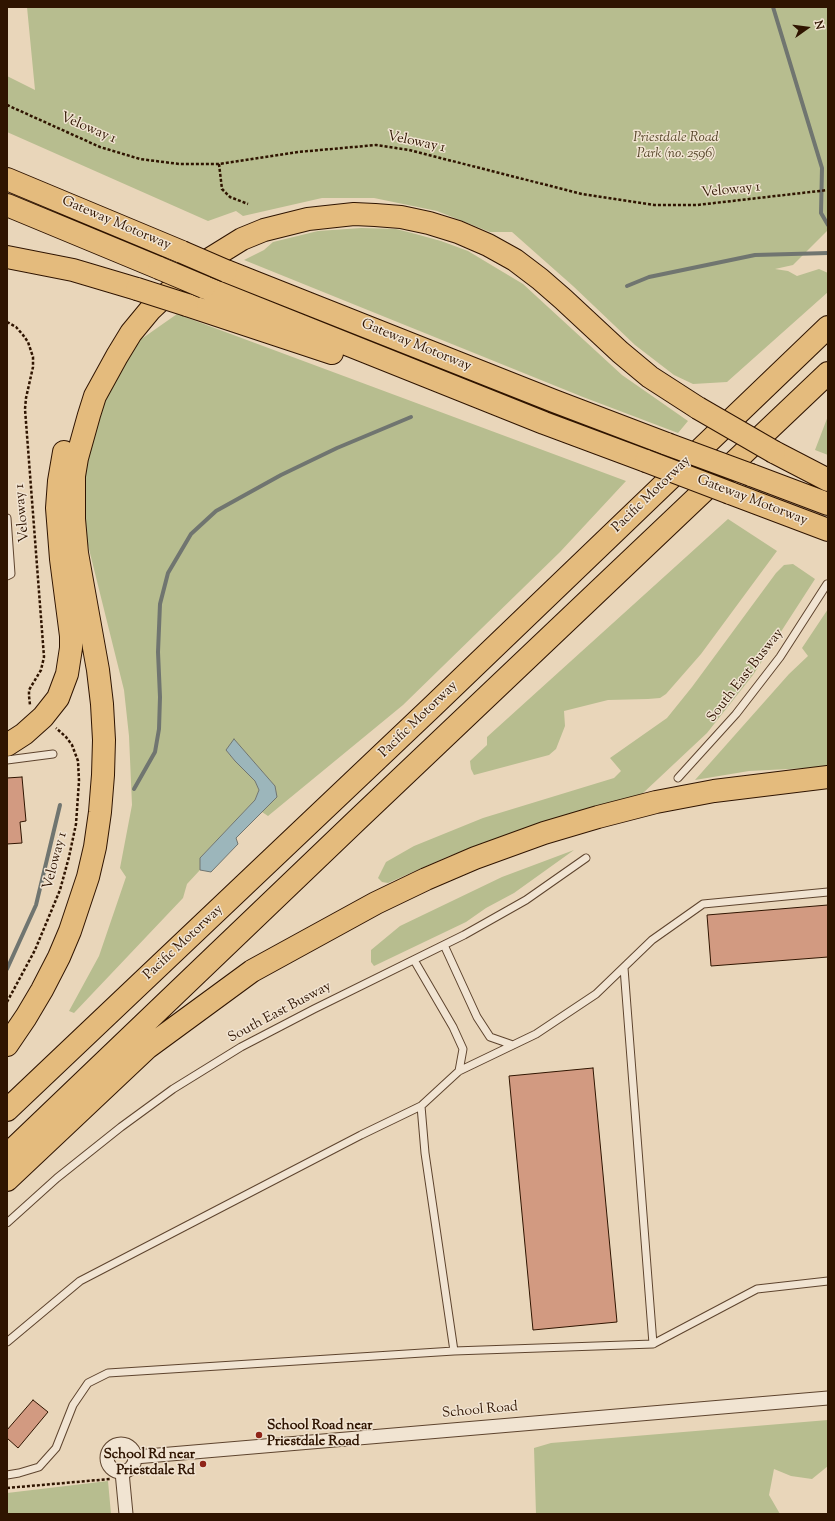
<!DOCTYPE html>
<style>
body{margin:0}
#map{position:relative;width:835px;height:1521px;overflow:hidden;background:#e9d6ba;font-family:"Sorts Mill Goudy",serif}
canvas{display:block}
.frame{position:absolute;inset:0;border:8px solid #2f1400;pointer-events:none}
.north{position:absolute;left:787px;top:8px;width:40px;height:40px;-webkit-text-stroke:3px #f1e4d2;paint-order:stroke;rotate:76deg;font-size:11px;font-weight:700;line-height:16px;text-align:center;color:#2f1400}
.north::after{content:'';display:block;margin:auto;width:14px;height:18px;background:#2f1400;clip-path:polygon(50% 0,100% 100%,50% 72%,0 100%)}
</style>
<div id="map">
<canvas width="835" height="1521"></canvas>
<div class="frame"></div>
<div class="north">N</div>
</div>
<script>
const c = document.querySelector('canvas').getContext('2d');
c.lineJoin = 'round';
function paint(path, color) { c.fillStyle = color; c.fill(path, 'evenodd'); }
const poly = rows => new Path2D(rows.map(r => 'M' + r).join(''));
function strokePath(path, color, width, dash) { c.strokeStyle = color; c.lineWidth = width; c.lineCap = dash ? 'butt' : 'round'; c.setLineDash(dash || []); c.stroke(path); }
function drawText(font, color, halo, rows, align = 'center') {
  c.font = font + ' "Sorts Mill Goudy",serif'; c.lineWidth = 3; c.setLineDash([]); c.textBaseline = 'middle'; c.strokeStyle = halo; c.fillStyle = color; for (const [text, x, y, turn = 0] of rows) {
    c.save(); c.translate(x, y); c.rotate((+turn || 0) * Math.PI / 180); c.textAlign = isNaN(turn) ? turn : align; if (halo) c.strokeText(text, 0, 0); c.fillText(text, 0, 0); c.restore();
  }
}
paint(poly([
 [27,7,828,7,828,230,793,265,775,269,788,271,797,276,819,269,828,273,828,292,727,382,693,384,674,375,635,345,573,286,512,232,490,232,437,211,374,198,322,198,243,216,236,211,208,221,7,132,7,76,35,90],
 [361,228,396,229,412,233,441,241,468,251,523,284,622,375,688,421,678,433,583,397,244,260,264,250,273,242,318,231],
 [177,314,626,481,560,552,403,705,268,816,262,812,276,797,275,786,234,740,226,750,235,761,255,781,259,790,255,800,200,858,200,870,187,884,183,898,74,1013,69,1011,99,956,126,877,120,868,132,805,129,736,124,690,86,537,82,496,87,462,111,381,130,347],
 [828,416,828,455,815,450],
 [728,519,777,551,701,654,666,694,660,698,648,699,608,700,564,711,565,726,556,749,549,755,474,775,471,769,470,761,487,745,487,737],
 [793,564,815,579,753,675,707,733,642,794,605,804,542,823,449,856,388,883,382,882,378,878,386,862,414,846,483,818,614,778,621,771,610,758,667,718,692,687,776,573,784,565],
 [828,609,828,767,749,771,695,780,789,674,808,656,802,648],
 [574,850,514,893,486,908,466,922,374,966,371,962,371,950,400,926,502,877],
 [828,1420,828,1466,812,1479,791,1476,774,1469,769,1495,780,1514,536,1514,534,1448,551,1443],
 [108,1481,111,1514,7,1514,7,1493]
]), '#b7bd8f');
const water = poly([
 [234,739,275,786,277,797,236,838,238,844,211,872,200,870,200,858,255,800,259,790,255,781,235,761,226,750,234,739]
]);
paint(water, '#9cb6bb');
strokePath(water, '#707570', 1);
strokePath(poly([
 [773,7,822,168,821,213,828,225],
 [627,286,649,277,755,255,828,253],
 [134,789,155,752,159,729,160,697,158,652,160,604,168,573,191,534,216,511,281,475,337,448,411,417],
 [7,969,36,905,60,805]
]), '#707570', 4);
const building = poly([
 [22,777,26,821,20,822,22,843,7,844,7,778,22,777],
 [828,905,828,957,711,966,707,915,828,905],
 [593,1068,617,1322,533,1330,509,1076,593,1068],
 [33,1400,48,1412,18,1448,7,1438,7,1430,33,1400]
]);
paint(building, '#d29a81');
strokePath(building, '#2f1400', 1);
const lane = poly([
 [7,518,11,574,7,576],
 [7,760,53,754],
 [678,778,736,714,780,657,827,584],
 [828,892,703,904,652,940,596,994,536,1034,459,1071,421,1106,425,1153,454,1351,653,1344,757,1289,828,1281],
 [444,945,477,1017,490,1037,513,1045],
 [414,960,453,1027,463,1049,459,1071],
 [624,968,653,1344],
 [7,1223,57,1178,121,1127,173,1089,241,1047,314,1009,464,935,526,900,586,858],
 [7,1342,80,1281,361,1135,421,1106],
 [7,1475,19,1473,39,1467,56,1448,73,1405,88,1383,108,1373,454,1351]
]);
const street = poly([
 '107 1458a14 14 0 1 1 28 0a14 14 0 1 1-28 0Z',
 [135,1457,828,1398],
 [122,1472,126,1514]
]);
const highway = poly([
 [7,179,182,252],
 [7,205,159,268],
 [7,257,73,270,137,289],
 [226,271,554,401,667,444],
 [204,287,544,423,646,461],
 [187,305,332,353],
 [774,452,828,480],
 [751,475,828,504],
 [730,493,828,530],
 [7,745,24,734,43,717,58,698,67,674,71,648,71,636,61,559,57,508,59,481,64,452],
 [7,1045,26,1017,42,990,59,957,70,931,88,877,95,847,100,812,103,775,104,740,102,704,98,670,77,553,74,519,74,476,77,458,89,415,95,396,117,356,131,333,150,310,187,275,200,265,242,239,264,230,308,219,354,214,375,215,401,217,429,223,458,232,488,245,515,260,540,279,563,299,620,352,650,377,698,408],
 [7,1110,432,707,828,327],
 [7,1155,356,821,828,373],
 [7,1180,147,1048,252,971,376,903,426,879,475,858,544,833,598,817,656,802,714,791,828,777]
]);
strokePath(lane, '#5e442e', 9);
strokePath(street, '#5e442e', 15);
strokePath(highway, '#2f1400', 24);
strokePath(poly([
 [7,105,100,147,140,159,179,164,219,164,298,152,376,145,409,150,582,194,654,205,697,205,828,190],
 [219,164,222,189,230,197,248,204],
 [7,322,16,327,23,335,28,342,33,357,33,367,26,398,25,409,44,657,41,670,29,690,29,696,30,705],
 [7,1002,35,950,60,890,69,857,76,824,79,781,78,761,72,745,66,737,56,728],
 [7,1488,110,1479]
]), '#2f1400', 2.5, [3, 2]);
strokePath(lane, '#f1e4d2', 7);
strokePath(street, '#f1e4d2', 13);
strokePath(highway, '#e4bb7d', 22);
const highwayBridge = poly([
 [182,252,226,271],
 [159,268,204,287],
 [137,289,187,305],
 [698,408,774,452],
 [667,444,751,475],
 [646,461,730,493]
]);
strokePath(highwayBridge, '#2f1400', 24, []);
strokePath(highwayBridge, '#e4bb7d', 22);
for (const [x, y, r, color] of [
 [259,1435,4,"#8f2418"],
 [203,1464,4,"#8f2418"]
]) { const dot = new Path2D(); dot.arc(x, y, r, 0, 2 * Math.PI); c.fillStyle = color; c.fill(dot); strokePath(dot, '#f1e4d2', 1.5); }
drawText('14px', '#2f1400', '#f1e4d2', [
 ["Veloway 1",88,129,23],
 ["Veloway 1",416,143,12],
 ["Veloway 1",731,191,-6],
 ["Gateway Motorway",116,224,23],
 ["Gateway Motorway",416,346,22],
 ["Pacific Motorway",652,495,-44],
 ["Gateway Motorway",752,501,21],
 ["Veloway 1",23,513,-95],
 ["South East Busway",746,676,-52],
 ["Pacific Motorway",419,720,-44],
 ["Veloway 1",56,861,-75],
 ["Pacific Motorway",184,943,-43],
 ["South East Busway",280,1013,-28],
 ["School Road",480,1411,-5]
]);
drawText('italic 14px', '#58472b', '#f1e4d2', [
 ["Priestdale Road",676,139],
 ["Park (no. 2596)",676,155]
]);
drawText('bold 14px', '#2f1400', '#f1e4d2', [
 ["School Road near",267,1427],
 ["Priestdale Road",267,1443],
 ["School Rd near",195,1456,"right"],
 ["Priestdale Rd",195,1472,"right"]
], 'left');
</script>
